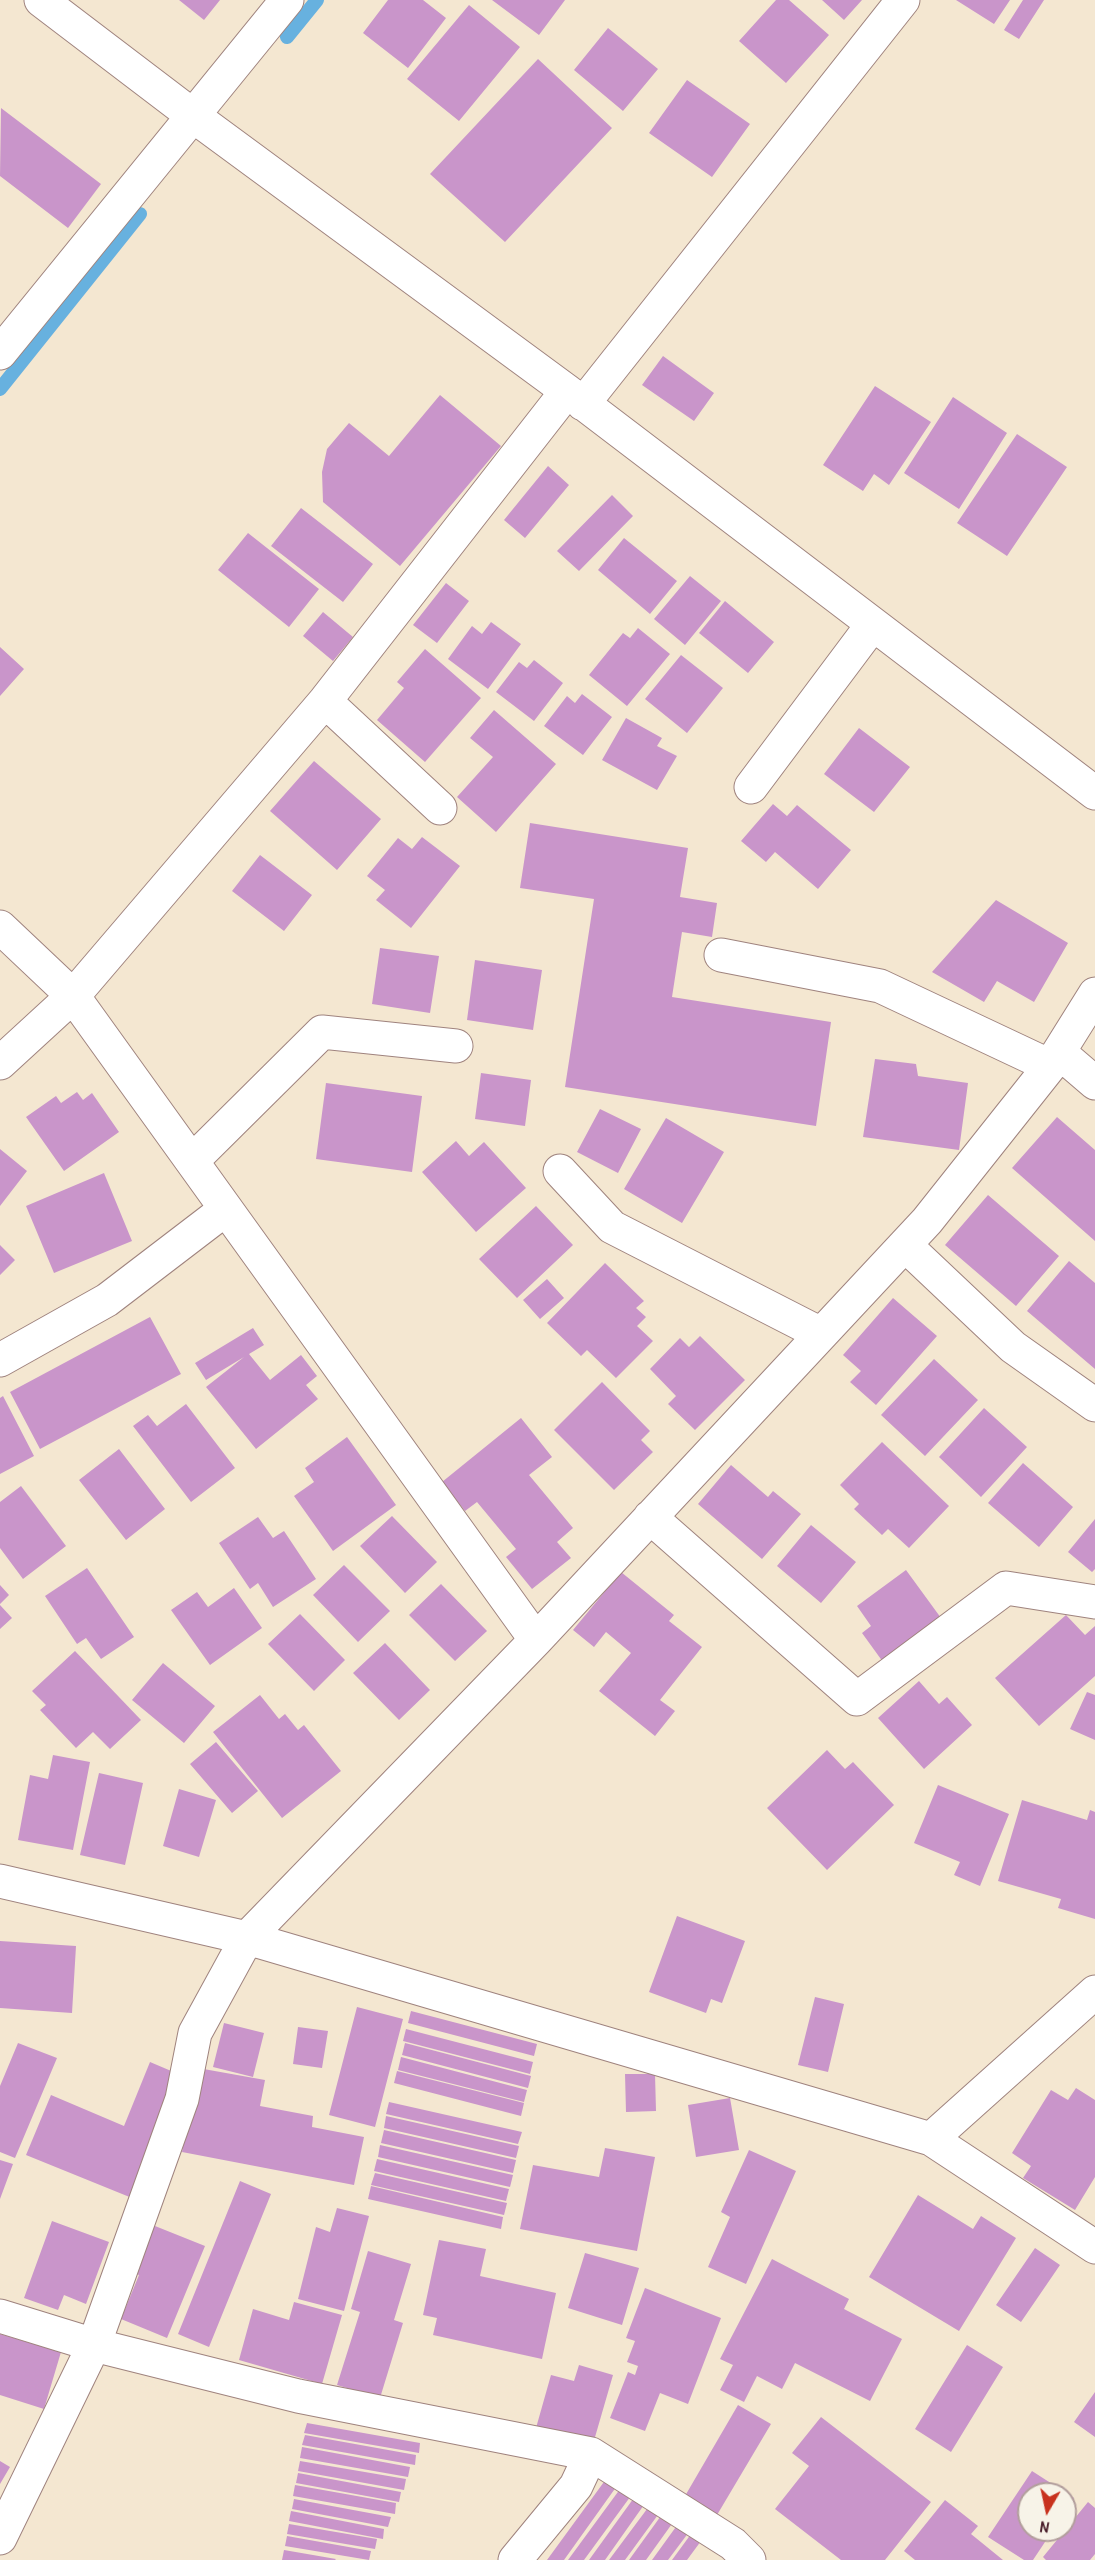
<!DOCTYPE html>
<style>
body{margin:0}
#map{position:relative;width:1095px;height:2560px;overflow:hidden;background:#f4e7d1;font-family:"Patrick Hand",sans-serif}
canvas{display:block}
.north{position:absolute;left:1017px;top:2482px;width:60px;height:60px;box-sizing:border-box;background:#f7f3e8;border:2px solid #b29e9c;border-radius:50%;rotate:189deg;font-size:16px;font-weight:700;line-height:24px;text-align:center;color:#4a1f2b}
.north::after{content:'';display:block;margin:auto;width:21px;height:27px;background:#c8321e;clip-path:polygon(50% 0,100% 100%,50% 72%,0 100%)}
</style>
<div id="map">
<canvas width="1095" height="2560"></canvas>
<div class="north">N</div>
</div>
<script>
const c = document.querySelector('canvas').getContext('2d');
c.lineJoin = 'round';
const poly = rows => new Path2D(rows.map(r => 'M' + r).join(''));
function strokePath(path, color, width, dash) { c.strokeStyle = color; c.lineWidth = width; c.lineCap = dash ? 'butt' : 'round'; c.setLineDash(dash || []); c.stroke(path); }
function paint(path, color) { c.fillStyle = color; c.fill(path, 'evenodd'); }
strokePath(poly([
 [287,37,317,0],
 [0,389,140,214]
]), '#67b1df', 14);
paint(poly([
 [179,0,220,0,204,20],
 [388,0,423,0,446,18,408,68,363,33],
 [492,0,565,0,539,35],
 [776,0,789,0,829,35,786,83,739,41],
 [822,0,862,0,844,20],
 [956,0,1010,0,994,24],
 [1023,0,1044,0,1019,39,1004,30],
 [469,5,520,47,459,121,407,79],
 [608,28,658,69,623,111,574,70],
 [538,59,612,128,505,242,430,174],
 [687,80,750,124,712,177,649,133],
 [1,108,101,184,68,228,0,176],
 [663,356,714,393,694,421,642,385],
 [875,386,931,422,889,485,874,474,863,491,823,465],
 [440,395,501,446,400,566,323,502,322,472,327,449,349,423,389,456],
 [953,397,1007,433,959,509,904,473],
 [1017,434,1067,467,1007,556,957,523],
 [548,466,569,485,525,538,504,520],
 [612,495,633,516,579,571,557,551],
 [301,508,373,564,343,602,271,546],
 [248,533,319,589,289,627,218,570],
 [624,538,677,581,650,614,598,570],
 [690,576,721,601,685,645,654,619],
 [446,583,469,601,437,643,413,625],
 [725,601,774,642,748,673,699,633],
 [323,612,353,637,333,661,303,636],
 [491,622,521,644,488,689,448,659,472,626,482,634],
 [638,628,670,654,627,706,589,675,623,633,630,638],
 [0,647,24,669,0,696],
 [425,649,481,698,425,762,377,720,404,688,397,682],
 [681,655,723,688,687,733,645,699],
 [534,660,563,683,534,721,496,692,519,662,527,668],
 [582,694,612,717,583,755,544,726,567,696,575,703],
 [494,710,556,764,496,832,457,797,493,757,470,738],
 [626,718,662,738,657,746,677,756,657,790,602,760],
 [859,728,910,767,874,812,824,774],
 [314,761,381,819,337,870,270,811],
 [773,804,787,816,797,805,851,850,818,889,775,852,766,862,741,841],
 [530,823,688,848,680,897,717,903,712,937,682,932,672,997,831,1022,816,1126,565,1087,594,899,520,888],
 [422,837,460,866,411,928,376,900,385,890,367,876,398,838,412,849],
 [260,855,312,895,284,931,232,891],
 [996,900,1068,943,1034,1002,997,981,984,1002,932,972],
 [380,948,439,956,430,1013,372,1004],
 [475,960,542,970,533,1030,467,1020],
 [875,1059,916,1064,918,1076,968,1083,959,1150,863,1137],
 [481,1073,531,1080,525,1126,475,1119],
 [326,1083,422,1096,412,1172,316,1159],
 [77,1092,83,1100,92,1093,119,1132,64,1171,26,1117,56,1096,61,1103],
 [600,1109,641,1129,618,1173,577,1152],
 [1057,1117,1095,1150,1095,1241,1012,1168],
 [666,1118,724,1152,682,1223,624,1189],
 [456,1141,469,1156,484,1142,526,1188,476,1232,422,1172],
 [0,1149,27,1171,0,1206],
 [104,1173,132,1241,54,1273,26,1206],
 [988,1195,1059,1256,1016,1306,945,1245],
 [536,1206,573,1245,517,1298,479,1259],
 [0,1245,15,1260,0,1275],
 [1069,1261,1095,1283,1095,1369,1027,1311],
 [605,1263,644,1301,636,1308,646,1317,637,1326,653,1341,616,1378,587,1350,581,1356,547,1323],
 [547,1279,564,1298,540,1319,523,1300],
 [893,1298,937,1336,876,1405,850,1382,861,1371,843,1355],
 [150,1317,181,1374,40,1449,10,1392],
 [253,1328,264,1345,249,1354,270,1380,301,1355,317,1376,306,1385,318,1399,256,1449,206,1387,244,1357,206,1380,195,1363],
 [700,1336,745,1380,695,1430,668,1404,676,1396,650,1369,680,1338,689,1347],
 [934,1359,978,1400,925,1456,881,1415],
 [602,1382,650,1431,641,1440,653,1452,614,1490,554,1430],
 [3,1396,34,1456,0,1474,0,1398],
 [186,1404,235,1468,191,1502,133,1426,148,1415,157,1426],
 [984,1408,1027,1447,981,1497,939,1457],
 [521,1418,552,1457,529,1475,573,1528,557,1542,571,1558,532,1589,506,1557,516,1549,477,1502,465,1511,442,1482],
 [347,1437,396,1505,333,1551,294,1496,314,1482,305,1468],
 [882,1442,949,1506,909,1548,888,1529,882,1535,854,1509,859,1504,840,1485],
 [119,1449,165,1509,126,1540,79,1480],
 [1023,1463,1073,1507,1039,1547,988,1503],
 [731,1465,768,1497,773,1491,801,1514,762,1559,698,1504],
 [21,1486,66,1546,23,1579,0,1548,0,1502],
 [392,1516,437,1562,405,1593,360,1546],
 [258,1517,273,1538,284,1531,316,1579,273,1607,258,1583,250,1589,219,1543],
 [1095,1519,1095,1569,1092,1572,1068,1552],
 [811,1525,856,1562,821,1603,777,1566],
 [344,1565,390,1611,358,1642,313,1595],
 [87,1568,134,1637,101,1659,86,1638,77,1644,45,1596],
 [906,1570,941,1618,883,1662,862,1633,871,1626,857,1606],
 [621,1572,674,1615,669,1621,702,1647,660,1700,675,1711,655,1736,599,1691,631,1653,606,1632,594,1647,573,1630],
 [441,1584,487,1631,455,1661,409,1615],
 [0,1585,9,1595,0,1604],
 [234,1588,262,1628,210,1665,171,1610,197,1592,208,1607],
 [0,1605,12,1618,0,1629],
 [300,1614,345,1660,314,1691,268,1644],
 [1066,1615,1085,1635,1095,1626,1095,1676,1039,1726,995,1678],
 [385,1643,430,1690,399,1720,353,1673],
 [75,1651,141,1720,110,1749,93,1732,76,1748,40,1710,46,1705,32,1691],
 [163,1663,215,1706,184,1743,132,1700],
 [919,1681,939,1704,947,1697,972,1725,924,1769,878,1718],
 [1087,1692,1095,1695,1095,1740,1070,1729],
 [260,1695,279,1719,285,1714,298,1730,304,1725,341,1771,282,1818,213,1732],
 [216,1742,258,1791,232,1813,190,1764],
 [827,1750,845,1769,853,1762,894,1805,827,1870,767,1808],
 [53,1755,90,1762,73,1850,18,1840,30,1775,48,1779],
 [99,1773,143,1783,125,1865,80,1855],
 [938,1785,1009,1814,980,1886,954,1875,960,1862,914,1843],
 [179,1789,216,1800,199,1857,163,1846],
 [1022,1800,1087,1820,1090,1810,1095,1812,1095,1919,1058,1908,1061,1899,998,1881],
 [677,1916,745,1941,722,2003,711,1999,706,2013,649,1992],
 [0,1941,76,1946,72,2013,0,2008],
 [815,1997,844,2004,828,2072,798,2065],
 [357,2007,403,2019,375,2127,329,2115],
 [411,2011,537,2044,534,2056,408,2023],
 [224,2023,264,2033,253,2077,213,2067],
 [298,2027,328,2031,322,2068,293,2064],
 [406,2029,533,2062,530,2074,403,2041],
 [18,2043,57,2058,15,2158,0,2152,0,2086],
 [405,2043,531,2076,528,2088,402,2055],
 [401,2057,527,2090,524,2102,398,2070],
 [150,2062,183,2076,132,2198,26,2155,51,2095,124,2126],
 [198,2068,265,2080,260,2106,313,2116,312,2127,364,2137,354,2185,182,2152],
 [397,2071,524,2103,521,2116,394,2083],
 [625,2074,655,2074,656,2111,626,2112],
 [1076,2088,1095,2100,1095,2177,1075,2210,1023,2178,1031,2166,1012,2153,1051,2090,1068,2100],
 [730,2098,739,2150,696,2157,688,2105],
 [389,2102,522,2132,518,2144,386,2114],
 [386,2116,519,2146,516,2158,384,2128],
 [384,2130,516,2160,513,2173,381,2143],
 [380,2145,513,2175,510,2187,378,2157],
 [605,2148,655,2157,637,2251,520,2229,533,2165,599,2177],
 [749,2150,796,2171,746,2284,708,2267,730,2217,721,2212],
 [377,2159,509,2189,506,2201,374,2171],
 [0,2160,13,2164,0,2199],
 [375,2173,507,2203,504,2215,371,2185],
 [240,2181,271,2194,209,2347,178,2334],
 [371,2186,503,2217,501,2229,368,2199],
 [918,2195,973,2229,981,2216,1016,2238,959,2331,869,2277],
 [337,2208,369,2216,344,2311,298,2299,316,2227,330,2232],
 [52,2221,109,2242,86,2304,64,2295,58,2310,24,2298],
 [150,2224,205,2246,167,2338,121,2319,139,2275,131,2272],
 [439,2240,486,2249,480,2276,556,2293,542,2359,433,2335,437,2318,423,2315],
 [1035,2248,1060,2265,1021,2322,996,2305],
 [368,2251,411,2264,394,2320,403,2323,380,2398,337,2385,360,2312,351,2309],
 [585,2253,639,2268,622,2325,568,2308],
 [772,2259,849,2299,844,2309,902,2339,870,2401,795,2363,782,2389,757,2376,744,2402,720,2390,733,2365,720,2359],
 [645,2288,721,2318,688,2404,660,2393,645,2431,610,2418,628,2372,635,2375,638,2366,627,2362,635,2341,626,2338],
 [294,2302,342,2315,322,2384,239,2360,253,2309,289,2320],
 [0,2334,61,2352,44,2409,0,2395],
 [967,2345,1003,2367,951,2452,915,2429],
 [579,2365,613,2375,593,2444,536,2428,551,2375,574,2381],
 [1095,2392,1095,2437,1074,2422],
 [738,2405,771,2424,717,2515,685,2496],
 [821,2417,931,2502,885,2560,841,2560,775,2509,809,2466,792,2453],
 [307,2423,420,2443,419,2453,304,2433],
 [305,2435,416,2455,415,2465,302,2445],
 [302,2447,410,2467,408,2477,300,2458],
 [0,2461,10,2467,0,2484],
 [300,2461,406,2479,404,2490,298,2471],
 [1032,2471,1074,2498,1065,2511,1065,2494,1029,2494,1029,2530,1053,2530,1033,2560,1024,2560,988,2537],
 [298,2473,401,2492,399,2502,296,2483],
 [609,2475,619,2483,564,2560,547,2560],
 [295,2485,396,2503,395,2514,293,2496],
 [623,2485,633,2493,584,2560,568,2560],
 [636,2495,646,2502,605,2560,589,2560],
 [294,2499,391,2517,388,2527,292,2509],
 [945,2500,978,2526,971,2534,1003,2560,915,2560,904,2551],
 [1088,2502,1095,2508,1095,2554,1090,2560,1046,2560,1043,2557],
 [650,2505,660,2512,625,2560,609,2560],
 [291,2511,384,2529,383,2539,289,2521],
 [663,2513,674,2521,646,2560,629,2560],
 [289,2524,377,2539,375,2549,287,2534],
 [678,2524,689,2532,668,2560,652,2560],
 [691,2534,701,2541,687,2560,672,2560],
 [287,2536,371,2551,369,2560,285,2546],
 [284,2550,336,2559,335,2560,282,2560]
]), '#c995ca');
const minor = poly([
 [41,0,192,115,567,391,1095,793],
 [0,353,287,0],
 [583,404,903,0],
 [325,701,440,808],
 [751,787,873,624],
 [0,927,73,996,536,1640],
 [721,955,880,986,1050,1066],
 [1060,1053,1095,1083],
 [0,1063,73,996,325,701,567,391],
 [192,1161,322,1032,456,1046],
 [560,1171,612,1227,821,1334],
 [905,1245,1013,1347,1095,1405],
 [0,1360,107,1300,226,1209],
 [650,1517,857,1699,1006,1588,1095,1602],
 [0,1881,247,1938,931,2139,1095,2247],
 [931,2139,1095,1992],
 [0,2316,94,2345,298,2396,591,2454,733,2544,749,2560],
 [0,2538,94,2345,182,2099,195,2033,247,1938,536,1640,927,1221,1050,1066,1095,994],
 [515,2560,576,2486,591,2454]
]);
strokePath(minor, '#9f837e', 35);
strokePath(minor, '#fff', 33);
</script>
